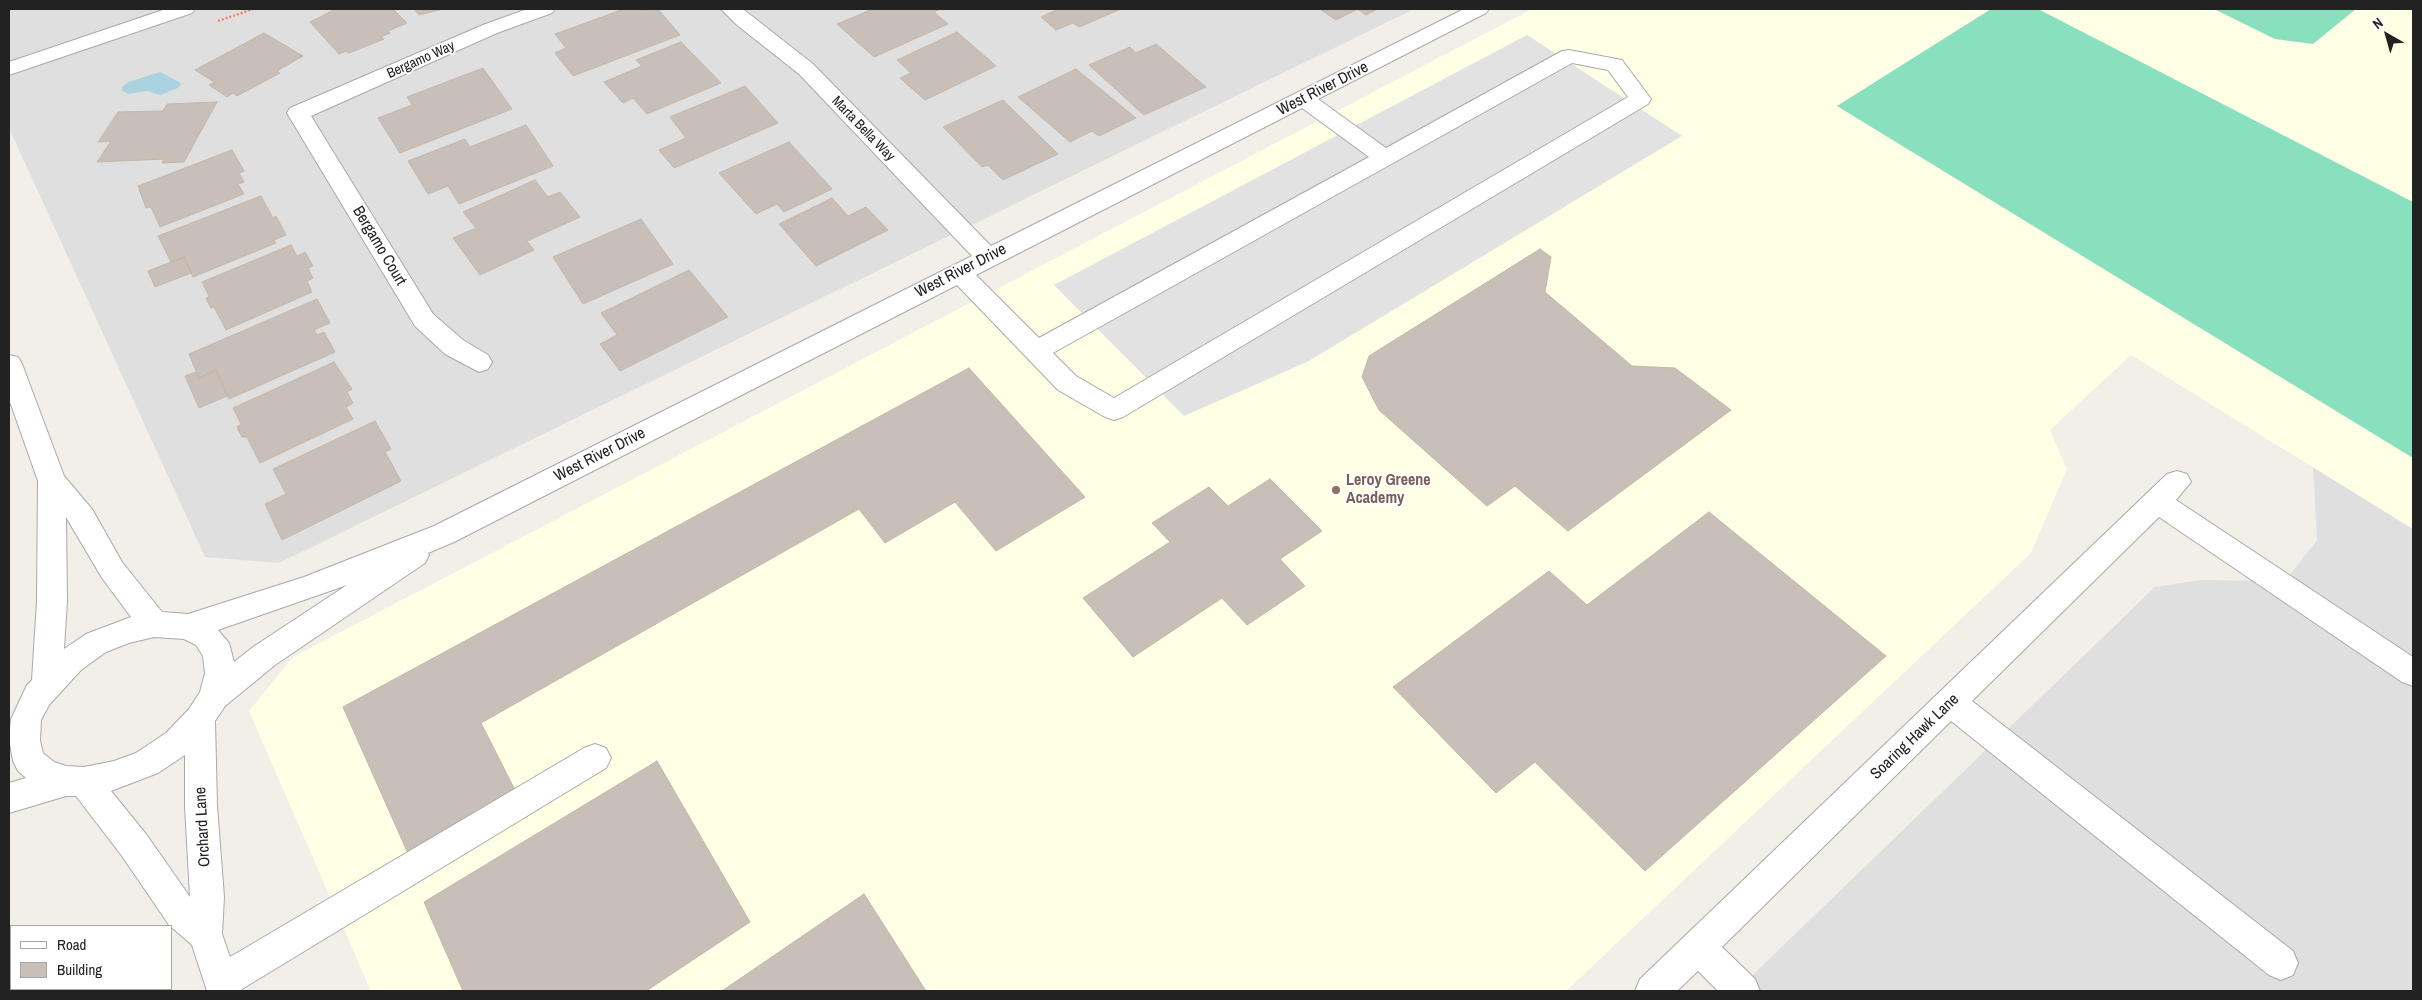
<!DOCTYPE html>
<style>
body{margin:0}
#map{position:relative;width:2422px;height:1000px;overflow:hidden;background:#f2efe9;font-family:"Archivo Narrow",sans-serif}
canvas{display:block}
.frame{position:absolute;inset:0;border:10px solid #222;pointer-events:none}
.legend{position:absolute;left:10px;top:925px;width:162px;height:65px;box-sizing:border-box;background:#fff;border:1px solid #a7a7a7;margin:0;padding:6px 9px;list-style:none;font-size:15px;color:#222}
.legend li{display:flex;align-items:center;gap:10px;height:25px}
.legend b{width:25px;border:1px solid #a7a7a7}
.north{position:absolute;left:2362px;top:10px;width:50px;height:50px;-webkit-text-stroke:4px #fff;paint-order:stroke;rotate:322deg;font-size:14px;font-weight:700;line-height:20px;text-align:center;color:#222}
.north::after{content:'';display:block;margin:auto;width:18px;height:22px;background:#222;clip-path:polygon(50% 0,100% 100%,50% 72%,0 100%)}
</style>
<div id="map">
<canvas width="2422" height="1000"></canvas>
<div class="frame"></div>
<ul class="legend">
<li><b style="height:6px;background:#fff"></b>Road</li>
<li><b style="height:14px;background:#c7bfb8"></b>Building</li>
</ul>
<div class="north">N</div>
</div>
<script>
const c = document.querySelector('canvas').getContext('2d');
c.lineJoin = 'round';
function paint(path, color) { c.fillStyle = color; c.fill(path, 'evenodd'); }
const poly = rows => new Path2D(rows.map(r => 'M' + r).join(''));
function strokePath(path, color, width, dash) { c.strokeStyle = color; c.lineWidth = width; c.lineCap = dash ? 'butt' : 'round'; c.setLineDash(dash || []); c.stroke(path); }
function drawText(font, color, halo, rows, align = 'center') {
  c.font = font + ' "Archivo Narrow",sans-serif'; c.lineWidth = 4; c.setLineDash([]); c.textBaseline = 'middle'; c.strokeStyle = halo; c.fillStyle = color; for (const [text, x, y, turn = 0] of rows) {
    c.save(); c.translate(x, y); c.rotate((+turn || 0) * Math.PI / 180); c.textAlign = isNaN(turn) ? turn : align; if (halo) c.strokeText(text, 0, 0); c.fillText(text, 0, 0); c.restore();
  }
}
paint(poly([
 [9,9,1414,9,279,563,205,557,9,128],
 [2313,467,2413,529,2413,991,1736,991,2155,587,2201,580,2285,581,2317,540],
 [9,944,11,944,11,989,102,989,103,991,9,991]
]), '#e0dfdf');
paint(poly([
 [1532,9,2413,9,2413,529,2131,355,2050,430,2067,469,2031,553,1566,991,371,991,249,711,293,657]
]), '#ffffe5');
paint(poly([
 [1991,9,2038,9,2413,202,2413,458,1837,106],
 [2214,9,2356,9,2313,44,2275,39]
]), '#88e0be');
paint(poly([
 [1527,35,1682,136,1307,362,1184,416,1054,285]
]), '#e2e2e2');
paint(poly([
 [160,72,179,82,181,84,178,88,160,95,147,91,128,94,122,90,122,87,128,82]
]), '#aad3df');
const building = poly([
 [336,9,393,9,407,23,388,31,390,33,381,37,384,39,349,53,346,51,339,54,310,22,336,9],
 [414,9,443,9,419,15,414,9],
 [624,9,633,9,635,11,658,9,680,35,573,76,555,53,566,48,555,34,624,9],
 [873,9,940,9,934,12,948,24,874,57,837,24,873,9],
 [1058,9,1121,9,1079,27,1073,23,1056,30,1041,17,1058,9],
 [1320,9,1377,9,1366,15,1358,9,1336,20,1320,9],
 [957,32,996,66,925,100,900,78,911,73,897,60,957,32],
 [264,33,303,56,277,71,280,73,237,96,233,93,227,97,209,85,214,82,195,70,264,33],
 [681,42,721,83,647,114,633,98,623,103,604,82,642,66,636,60,681,42],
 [1156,44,1206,87,1144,115,1089,65,1130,47,1136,53,1156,44],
 [483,68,512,109,400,153,378,118,412,105,407,97,483,68],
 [1076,69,1136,118,1099,136,1092,131,1070,142,1018,97,1076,69],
 [745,86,778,123,674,168,659,150,686,138,670,117,745,86],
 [1003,100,1058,154,1003,180,988,165,982,167,943,127,1003,100],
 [217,102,184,162,162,163,164,159,97,162,111,141,98,142,118,112,163,111,167,104,217,102],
 [526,125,553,166,459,204,448,186,428,194,408,161,465,139,470,147,526,125],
 [789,142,832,189,784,212,777,204,756,214,719,173,789,142],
 [232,150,244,171,239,173,244,182,238,184,244,194,160,227,151,207,146,208,138,186,232,150],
 [535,180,548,197,560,192,580,217,527,241,534,250,480,275,453,238,476,228,463,212,535,180],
 [261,196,273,218,276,216,286,235,274,240,276,243,193,277,184,257,171,262,158,236,261,196],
 [832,198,848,216,866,207,888,230,816,266,779,224,832,198],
 [641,219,673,264,583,304,553,257,641,219],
 [291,245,297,256,305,252,313,266,308,268,313,278,307,281,312,292,226,330,214,307,211,308,206,299,209,296,202,282,291,245],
 [1540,249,1551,257,1545,292,1632,366,1675,368,1731,410,1568,531,1515,486,1487,506,1379,410,1362,377,1369,356,1540,249],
 [184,257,191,273,155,287,148,271,184,257],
 [689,270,728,317,620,371,600,344,617,335,601,313,689,270],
 [317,299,330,323,314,330,317,335,324,332,335,352,229,399,216,370,199,378,189,354,317,299],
 [334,362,352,389,347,392,353,403,346,407,353,419,260,463,247,437,242,437,237,427,241,424,233,408,334,362],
 [969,368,1085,497,996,551,955,502,885,543,859,509,481,723,517,794,410,858,343,707,969,368],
 [216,370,227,396,199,408,185,376,196,372,199,378,216,370],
 [375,421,391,449,385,452,401,481,282,540,265,504,286,494,273,469,375,421],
 [1270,479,1322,531,1280,559,1305,586,1247,625,1222,598,1133,657,1083,598,1170,542,1152,523,1209,487,1228,506,1270,479],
 [1709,512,1886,656,1645,871,1535,762,1496,793,1393,687,1549,571,1587,605,1709,512],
 [657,761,750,922,646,991,463,991,424,902,657,761],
 [864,894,926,991,722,991,864,894]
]);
paint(building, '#c7bfb8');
strokePath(building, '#c4b6ab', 1);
const minor = poly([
 [166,9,195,9,192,13,9,75,9,62,166,9],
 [527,9,555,9,552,13,497,33,311,116,433,314,463,340,488,355,492,362,488,369,479,372,445,354,415,326,287,113,290,108,483,25,527,9],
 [721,9,743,9,813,64,991,246,1464,9,1489,9,1486,13,1318,99,1386,148,1562,51,1569,50,1622,60,1651,99,1648,104,1123,417,1114,420,1105,417,1058,390,957,285,454,542,428,553,429,555,425,563,275,665,225,706,215,721,217,806,224,897,222,934,230,957,584,748,595,744,606,748,611,758,606,768,242,989,242,991,207,991,192,945,169,925,122,856,76,796,66,796,9,813,9,783,26,778,18,771,13,761,9,738,11,719,27,685,32,680,37,601,38,481,9,399,9,355,18,357,22,364,64,476,92,509,122,562,162,612,188,614,304,577,434,526,972,256,799,74,737,25,721,9],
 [1572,63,1608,70,1628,97,1114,398,1076,376,1053,353,1572,63],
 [1302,108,1369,157,1039,338,976,275,1302,108],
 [66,517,102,578,131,617,86,634,64,649,67,601,66,517],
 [347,585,253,647,234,662,229,643,218,630,347,585],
 [154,637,184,639,196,645,203,656,205,673,200,692,189,709,166,733,136,753,114,761,84,767,66,766,54,762,43,753,40,741,41,720,49,705,81,670,106,652,129,643,154,637],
 [185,755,185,806,190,897,146,834,111,791,158,773,185,755],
 [2177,471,2187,474,2191,482,2176,500,2413,657,2413,686,2402,682,2159,517,1972,701,2293,951,2298,963,2293,975,2281,980,2269,975,1951,721,1722,947,1755,979,1760,991,1718,991,1698,971,1677,991,1635,991,1640,979,2167,474,2177,471]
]);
strokePath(minor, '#a9a9a9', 2);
strokePath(poly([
 [218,21,253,9]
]), '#fa8072', 2.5, [2, 2]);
paint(minor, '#fff');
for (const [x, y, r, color] of [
 [1336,490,5,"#8d6e63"]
]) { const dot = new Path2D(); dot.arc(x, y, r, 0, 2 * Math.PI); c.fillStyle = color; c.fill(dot); strokePath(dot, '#fff', 2); }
drawText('14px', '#222', '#fff', [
 ["Bergamo Way",421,60,-24],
 ["Marta Bella Way",863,129,46]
]);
drawText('16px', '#222', '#fff', [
 ["West River Drive",1323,89,-27],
 ["Bergamo Court",379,246,59],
 ["West River Drive",961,271,-27],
 ["West River Drive",600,455,-27],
 ["Soaring Hawk Lane",1915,737,-44],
 ["Orchard Lane",203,827,-93]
]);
drawText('bold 16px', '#785e54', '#fff', [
 ["Leroy Greene",1346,481],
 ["Academy",1346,499]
], 'left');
</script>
